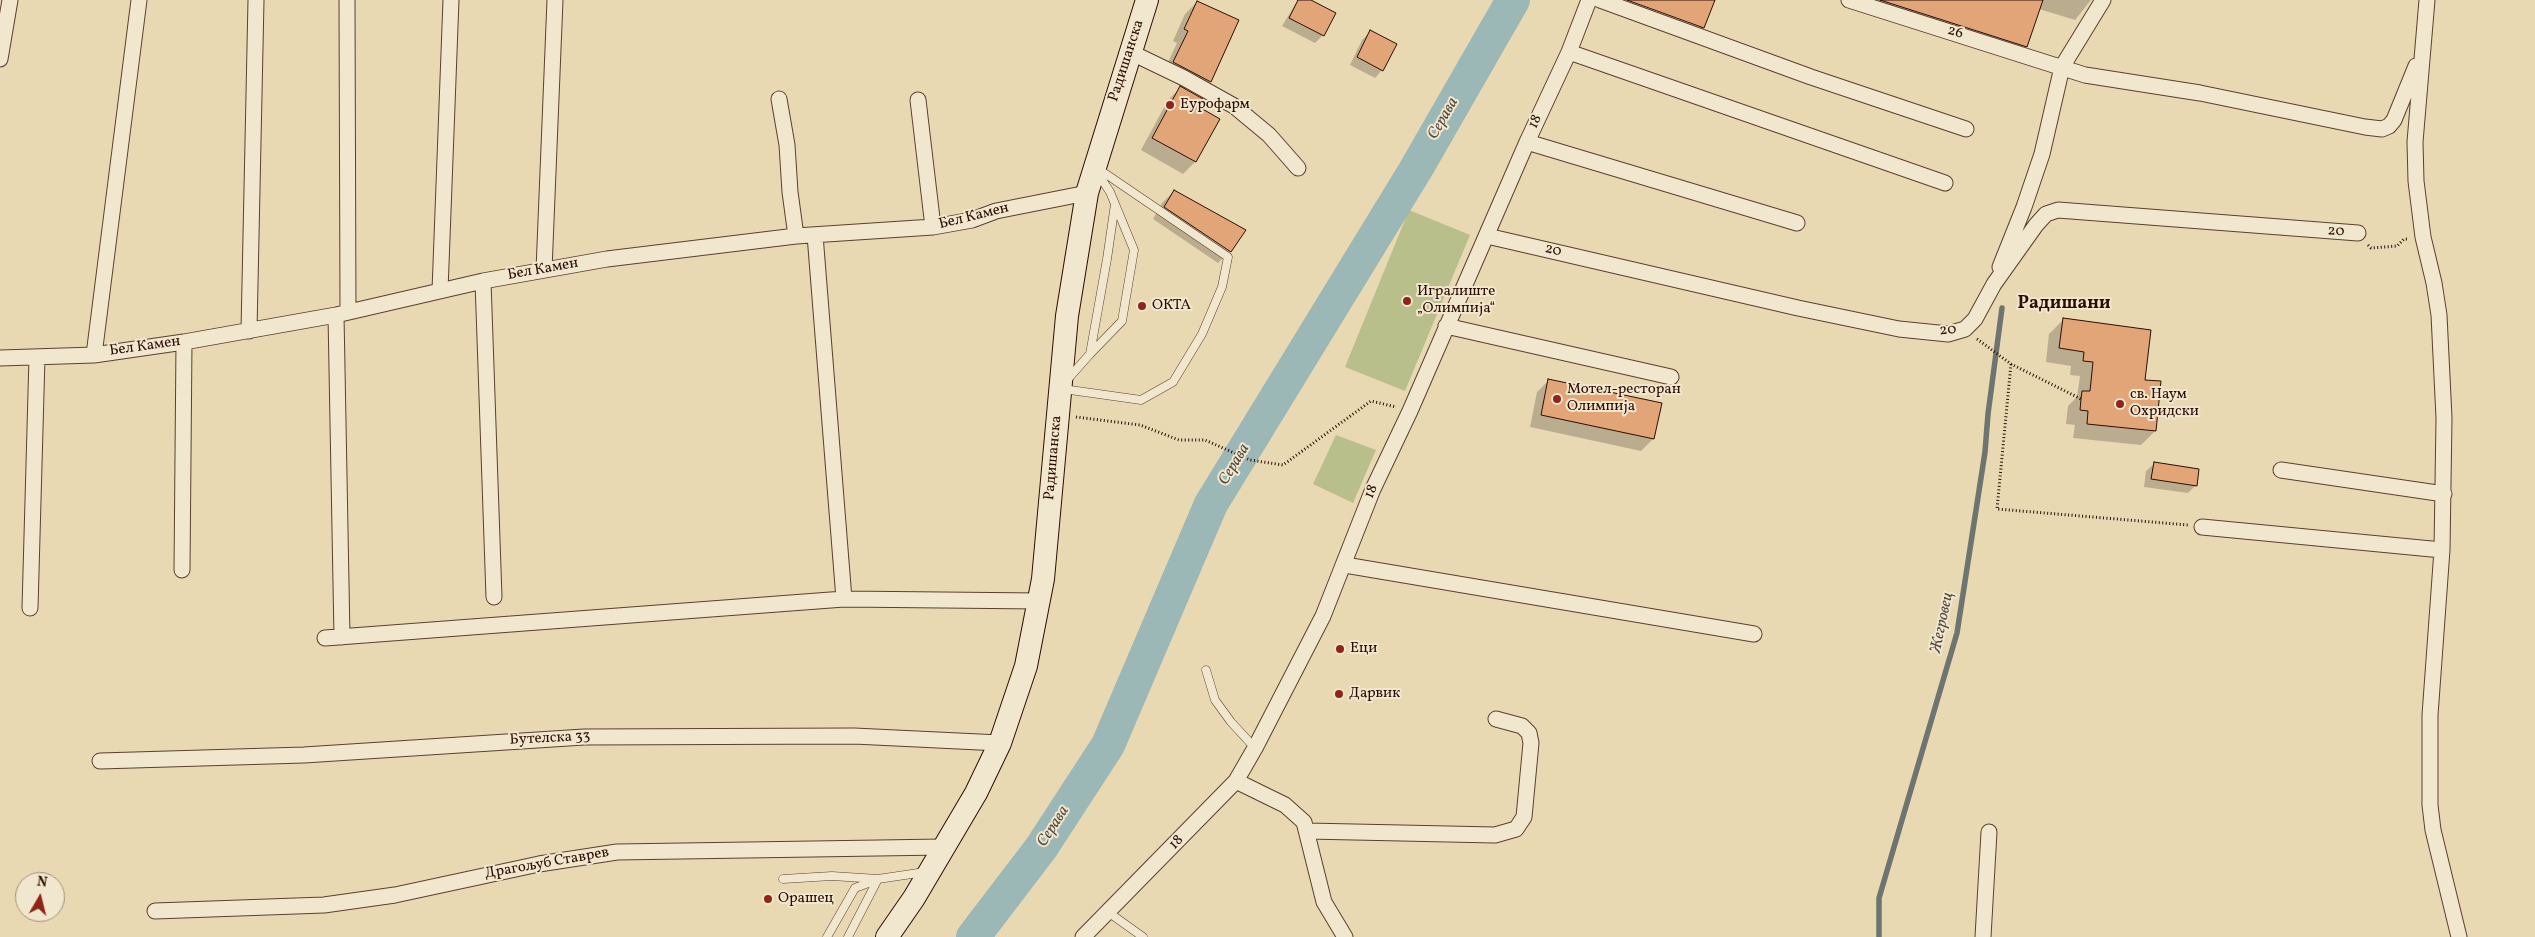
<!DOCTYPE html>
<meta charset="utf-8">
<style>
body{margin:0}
#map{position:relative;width:2535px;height:937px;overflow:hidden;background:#e9d9b3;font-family:Vollkorn,serif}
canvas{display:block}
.north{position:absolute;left:15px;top:872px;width:50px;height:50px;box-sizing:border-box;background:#f1e6ce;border:1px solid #a28f7c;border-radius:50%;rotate:8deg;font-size:14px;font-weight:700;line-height:20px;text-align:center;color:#2b0d02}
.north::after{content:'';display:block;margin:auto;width:18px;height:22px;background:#8f2418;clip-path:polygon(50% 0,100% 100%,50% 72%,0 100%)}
</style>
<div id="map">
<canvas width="2535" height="937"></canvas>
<div class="north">N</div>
</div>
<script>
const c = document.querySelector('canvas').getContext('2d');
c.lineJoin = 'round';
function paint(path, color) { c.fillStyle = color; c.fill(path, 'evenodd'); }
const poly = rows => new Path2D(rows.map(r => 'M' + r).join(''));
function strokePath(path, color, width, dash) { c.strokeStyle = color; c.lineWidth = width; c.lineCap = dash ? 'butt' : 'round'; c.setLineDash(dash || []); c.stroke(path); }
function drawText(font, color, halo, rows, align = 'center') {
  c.font = font + ' Vollkorn,serif'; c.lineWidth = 4; c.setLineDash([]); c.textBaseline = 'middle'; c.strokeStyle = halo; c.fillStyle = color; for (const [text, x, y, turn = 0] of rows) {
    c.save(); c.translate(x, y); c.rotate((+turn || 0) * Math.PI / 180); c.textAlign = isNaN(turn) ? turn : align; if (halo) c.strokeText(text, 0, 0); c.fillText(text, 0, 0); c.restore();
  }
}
paint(poly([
 [1409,210,1470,235,1405,391,1345,367],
 [1336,435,1376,450,1353,503,1313,484]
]), '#b8bf8b');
paint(poly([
 [1298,0,1308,0,1323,35,1315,43,1282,26],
 [1599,0,1624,0,1700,28,1700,25,1631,0,1714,0,1703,27,1695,35],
 [1848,0,2091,0,2075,20,2039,9,2026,46,2018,54],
 [1197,2,1238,21,1210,81,1198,93,1162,75,1177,43,1173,41,1185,14],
 [1370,32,1382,70,1375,78,1350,65,1362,40],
 [1180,88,1197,108,1195,162,1183,174,1141,150,1168,100],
 [1174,191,1244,230,1230,251,1218,263,1153,219,1162,203],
 [2064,319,2143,381,2155,431,2141,445,2073,438,2075,425,2066,424,2068,406,2077,397,2080,376,2070,375,2071,366,2046,362,2049,334],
 [1549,380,1653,439,1641,451,1530,427,1537,392],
 [2154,464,2196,485,2188,493,2144,487,2146,471]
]), '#0003');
strokePath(poly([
 [1879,937,1879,898,1957,633,1985,452,1988,414,2002,308]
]), '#6e746f', 5.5);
strokePath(poly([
 [973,937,1041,848,1108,745,1211,504,1416,169,1513,0]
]), '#9bb8b7', 34);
const building = poly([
 [1298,0,1311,0,1336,13,1324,36,1289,18,1298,0],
 [1627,0,1715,0,1704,28,1627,0],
 [1880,0,2043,0,2027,47,1880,0],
 [1197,1,1239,20,1211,82,1173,62,1188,31,1184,29,1197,1],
 [1370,30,1397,44,1383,71,1357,57,1370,30],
 [1180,86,1203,99,1199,107,1220,119,1196,162,1152,138,1180,86],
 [1174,190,1246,230,1231,252,1164,207,1174,190],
 [2063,318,2151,330,2145,380,2161,381,2156,431,2087,424,2088,411,2080,410,2081,399,2082,391,2090,391,2093,362,2083,361,2084,352,2059,348,2063,318],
 [1548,379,1662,403,1654,439,1541,415,1548,379],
 [2154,462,2199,469,2197,486,2151,479,2154,462]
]);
paint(building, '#e2a578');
strokePath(building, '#2b0d02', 1);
const lane = poly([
 [1090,354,1122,321,1134,250,1115,204],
 [1067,380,1090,354,1107,259,1115,204,1110,192,1097,172],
 [1063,389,1141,400,1173,382,1202,334,1222,287,1228,257,1097,168],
 [1206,670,1215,700,1231,722,1255,748],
 [783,879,832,876,878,879,925,872],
 [1108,912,1143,937],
 [827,937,855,888,874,881],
 [848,937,878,879]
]);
const street = poly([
 [347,0,348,311],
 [1600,0,1811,77,1966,129],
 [1849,0,2085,75,2200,93,2365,127,2382,129,2389,126,2394,120,2416,66],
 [2427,0,2415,142,2416,181,2423,237,2434,283,2439,315,2444,418,2442,550,2430,715,2430,805,2433,830,2459,937],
 [1130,52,1184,78,1234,106,1269,135,1298,168],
 [1569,52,1945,183],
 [0,59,10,0],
 [779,99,787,145,790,192,796,236],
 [918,100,933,227],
 [1527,142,1797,223],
 [815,235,844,599],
 [1487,236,1798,308,1899,329,1948,334,1965,329,1975,319,1994,284,2036,225,2046,214,2058,210,2358,233],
 [2000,267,2024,207,2042,154,2062,67,2103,0],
 [544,270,555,0],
 [483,281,494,597],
 [440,291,451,0],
 [336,315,342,637],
 [1446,326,1671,377],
 [249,331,256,0],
 [94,355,139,0],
 [0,358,94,355,184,342,336,315,483,281,607,259,796,236,933,227,972,220,996,211,1087,193],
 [2281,470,2444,494],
 [2202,527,2442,550],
 [1345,565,1754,634],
 [182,570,184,342],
 [30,608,37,357],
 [325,638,844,599,1040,601],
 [100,761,304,755,584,737,854,736,1000,743],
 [1236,781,1285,805,1304,822,1324,902,1345,937],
 [1307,831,1495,835,1516,829,1524,817,1531,743,1529,733,1522,726,1496,719],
 [155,911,324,905,395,895,539,864,617,852,943,847],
 [1083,937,1236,781,1255,748,1323,616,1373,489,1410,411,1527,142,1569,52,1589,0],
 [1983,937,1989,832]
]);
const secondary = poly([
 [887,937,914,898,976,793,1000,743,1026,666,1043,579,1067,316,1087,193,1147,0]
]);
strokePath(lane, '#5a402e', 9);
strokePath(street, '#5a402e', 17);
strokePath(secondary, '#2b0d02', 24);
strokePath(poly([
 [2368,245,2371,248,2397,246,2404,239,2407,239],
 [1977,339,2011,364,2081,399],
 [2011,364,1997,509,2188,525],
 [1076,417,1140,425,1179,440,1205,440,1250,460,1283,465,1371,401,1396,407]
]), '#2b0d02', 3, [1, 2.5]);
strokePath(lane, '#f1e6ce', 8);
strokePath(street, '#f1e6ce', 15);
strokePath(secondary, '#f1e6ce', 22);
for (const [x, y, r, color] of [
 [1170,105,5,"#8f2418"],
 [1407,301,5,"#8f2418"],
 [1142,306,5,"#8f2418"],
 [1557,399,5,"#8f2418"],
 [2120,404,5,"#8f2418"],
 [1340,649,5,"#8f2418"],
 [1339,694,5,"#8f2418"],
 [768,899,5,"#8f2418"]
]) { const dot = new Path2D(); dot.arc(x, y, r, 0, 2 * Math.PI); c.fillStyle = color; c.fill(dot); strokePath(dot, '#f1e6ce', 2); }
drawText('15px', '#2b0d02', '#f1e6ce', [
 ["26",1955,33,17],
 ["Радишанска",1127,61,-72],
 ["18",1536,122,-65],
 ["Бел Камен",974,217,-14],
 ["20",2336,232,4],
 ["20",1553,251,13],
 ["Бел Камен",543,270,-10],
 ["20",1948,331,-6],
 ["Бел Камен",145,347,-8],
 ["Радишанска",1054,458,-85],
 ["18",1372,492,-68],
 ["Бутелска 33",550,739,-3],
 ["18",1177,843,-46],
 ["Драгољуб Ставрев",547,864,-10]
]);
drawText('15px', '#2b0d02', '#f1e6ce', [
 ["Еурофарм",1180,105],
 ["Игралиште",1417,292],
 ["„Олимпија“",1417,309],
 ["ОКТА",1152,306],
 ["Мотел-ресторан",1567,390],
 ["Олимпија",1567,407],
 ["св. Наум",2130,395],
 ["Охридски",2130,412],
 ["Еци",1350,649],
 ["Дарвик",1349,694],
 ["Орашец",778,899]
], 'left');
drawText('italic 16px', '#524941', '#f1e6ce', [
 ["Серава",1444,119,-60],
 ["Серава",1235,465,-59],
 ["Жегровец",1943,623,-78],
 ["Серава",1054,827,-57]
]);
drawText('bold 18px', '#2b0d02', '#f1e6ce', [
 ["Радишани",2064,305]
]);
</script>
